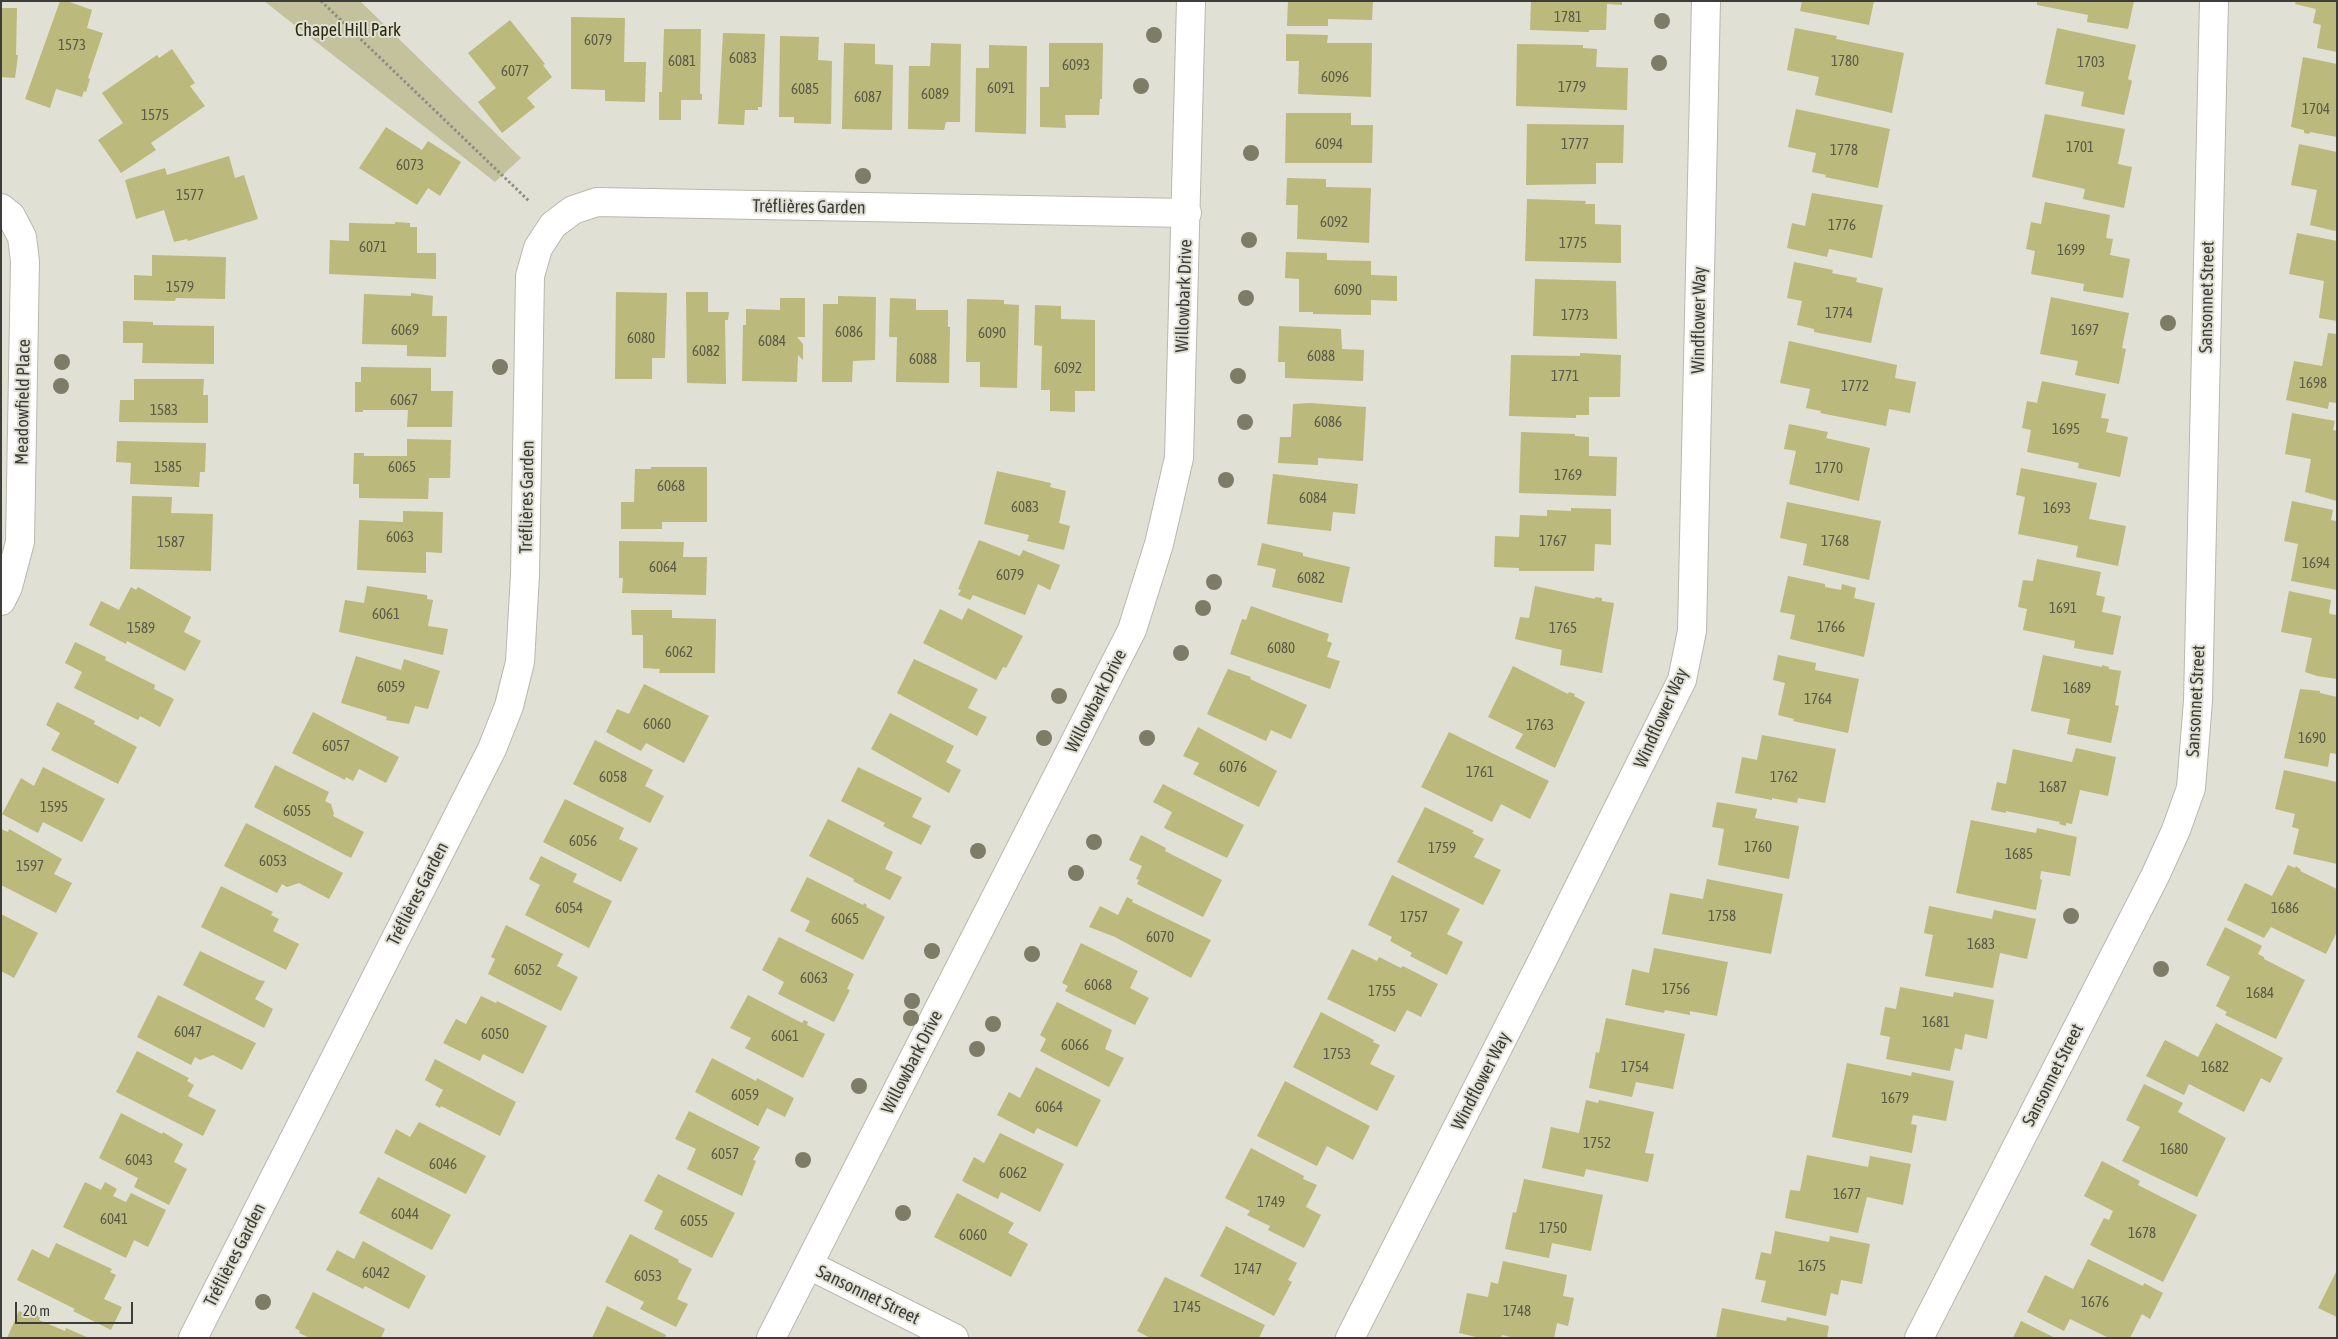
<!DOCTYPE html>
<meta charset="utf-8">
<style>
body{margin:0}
#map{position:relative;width:2338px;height:1339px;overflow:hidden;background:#e0e0d4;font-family:"Asap Condensed",sans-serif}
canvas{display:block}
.frame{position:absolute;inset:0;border:2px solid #3d3d39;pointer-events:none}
.scale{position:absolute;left:15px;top:1302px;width:118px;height:22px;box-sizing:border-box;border:2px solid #3d3d39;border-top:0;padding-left:6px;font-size:15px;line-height:18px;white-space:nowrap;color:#3d3d39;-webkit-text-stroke:4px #e0e0d4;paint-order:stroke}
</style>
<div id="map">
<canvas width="2338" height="1339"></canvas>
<div class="frame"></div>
<div class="scale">20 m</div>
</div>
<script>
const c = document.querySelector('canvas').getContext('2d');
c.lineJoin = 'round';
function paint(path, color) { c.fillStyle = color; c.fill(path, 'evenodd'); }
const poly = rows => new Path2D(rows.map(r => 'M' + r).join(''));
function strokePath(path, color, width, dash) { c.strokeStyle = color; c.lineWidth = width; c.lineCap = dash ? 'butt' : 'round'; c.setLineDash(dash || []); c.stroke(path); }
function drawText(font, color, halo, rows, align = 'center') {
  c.font = font + ' "Asap Condensed",sans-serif'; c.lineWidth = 4; c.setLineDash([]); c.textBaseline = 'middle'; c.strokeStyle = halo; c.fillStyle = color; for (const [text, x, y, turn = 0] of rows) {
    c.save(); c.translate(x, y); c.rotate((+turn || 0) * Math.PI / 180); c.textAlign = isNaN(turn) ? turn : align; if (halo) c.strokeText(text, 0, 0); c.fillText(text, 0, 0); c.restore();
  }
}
paint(poly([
 [264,1,360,1,521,158,495,182]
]), '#c3c29d');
paint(poly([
 [60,1,67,1,92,10,87,28,103,33,88,78,90,79,86,92,84,91,82,97,56,89,50,108,25,99],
 [1288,1,1373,1,1372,20,1328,19,1328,26,1287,26],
 [1531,1,1622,1,1622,5,1607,4,1606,30,1589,30,1589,32,1530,30],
 [1802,1,1874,1,1869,25,1800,11],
 [2037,1,2134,1,2128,29,2087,22,2088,15,2037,5],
 [2296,1,2337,1,2337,52,2317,48,2321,25,2313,23,2316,9,2295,4],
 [1,8,17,8,16,55,18,55,15,78,1,77],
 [571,17,625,18,624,62,646,62,645,102,605,101,605,90,571,89],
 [510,20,545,64,543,65,552,77,527,98,535,107,502,133,478,102,496,88,468,53],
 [1795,28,1837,36,1836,39,1904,53,1892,113,1815,95,1819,77,1787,70],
 [2057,28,2136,45,2128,79,2132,81,2124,115,2081,106,2084,92,2045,84],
 [664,29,701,29,700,94,702,94,702,100,681,100,681,120,659,120,659,92,662,92],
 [723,33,765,34,762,107,758,107,758,110,745,110,744,125,718,124],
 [1286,34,1328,35,1327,43,1372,43,1371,97,1298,94,1299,61,1286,61],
 [780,36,819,37,818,60,832,61,831,124,794,123,794,117,779,117],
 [844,43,875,44,875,64,893,65,892,130,842,129],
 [931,43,961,44,960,122,946,122,944,130,908,129,909,66,930,66],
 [1049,43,1103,43,1102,99,1100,99,1099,115,1065,115,1066,128,1040,127,1040,87,1049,87],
 [1517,44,1583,45,1583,48,1597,49,1596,67,1628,68,1627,110,1516,106],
 [989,45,1027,46,1026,134,975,132,976,68,989,68],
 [172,49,195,83,190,86,205,106,151,143,156,150,121,173,98,140,123,123,102,93,157,55,159,58],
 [2303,57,2337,64,2337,137,2310,132,2309,134,2304,133,2304,130,2291,127],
 [1796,109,1890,129,1878,188,1825,177,1826,175,1812,172,1816,153,1788,147],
 [1286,113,1351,113,1351,125,1373,125,1372,163,1285,163],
 [2045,114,2125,129,2118,164,2132,167,2124,208,2083,199,2085,189,2032,177],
 [1527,124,1624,125,1623,163,1596,163,1596,184,1526,185],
 [386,127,422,150,428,141,461,162,440,196,428,188,417,205,359,168],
 [2299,144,2337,152,2337,230,2335,231,2310,225,2317,190,2291,185],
 [229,156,235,178,244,175,258,219,188,241,187,239,174,242,164,210,136,219,125,180,165,168,167,175],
 [1287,178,1326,179,1326,187,1371,188,1369,243,1297,239,1298,205,1286,205],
 [1812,193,1883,205,1872,258,1829,249,1827,257,1787,248,1792,223,1805,226],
 [1527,199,1586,201,1585,204,1595,204,1595,224,1621,225,1621,263,1525,261],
 [2045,202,2110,215,2106,238,2113,239,2110,255,2130,259,2123,298,2083,291,2084,284,2031,274,2035,251,2026,249,2031,222,2041,224],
 [395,222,410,223,410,227,417,227,417,253,436,253,436,279,329,274,330,240,349,241,349,223,395,224],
 [2297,233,2337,241,2337,321,2319,318,2324,281,2289,274],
 [1286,252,1327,253,1327,260,1371,261,1371,275,1397,276,1397,301,1371,300,1371,315,1313,314,1313,312,1299,312,1299,279,1285,278],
 [152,255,226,257,225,299,176,298,175,301,134,300,134,275,152,276],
 [1794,262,1833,270,1832,273,1857,278,1856,282,1883,288,1871,343,1814,332,1814,329,1797,325,1802,301,1787,298],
 [1535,279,1616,281,1617,339,1533,336],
 [616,292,667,293,665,358,652,358,652,379,615,379],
 [686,292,708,292,708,312,729,312,728,320,725,320,726,384,687,383],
 [411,293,433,296,432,316,447,316,446,357,407,356,407,345,362,344,364,294,411,296],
 [838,296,876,297,875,360,853,361,852,382,822,382,823,304,838,304],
 [2051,297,2129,313,2122,348,2126,349,2119,384,2075,375,2078,361,2040,354],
 [780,298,805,298,805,337,797,337,803,344,803,360,798,355,797,382,742,381,743,325,746,325,746,309,780,310],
 [890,298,916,299,916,310,948,310,948,327,950,327,949,383,896,382,897,337,889,337],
 [967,299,1004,300,1004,304,1019,305,1017,388,980,387,980,362,966,362],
 [1035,305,1061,306,1061,319,1095,320,1095,391,1075,391,1075,412,1050,411,1050,390,1041,390,1042,346,1034,345],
 [123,321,153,322,153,325,214,326,214,364,142,363,143,343,123,343],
 [1279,326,1341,329,1342,349,1364,350,1363,381,1285,378,1285,362,1278,362],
 [2328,333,2337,334,2337,403,2329,402,2328,409,2286,400,2294,361,2322,366],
 [1789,341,1897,365,1895,378,1916,382,1910,413,1889,409,1886,426,1820,413,1821,411,1806,408,1810,389,1780,383],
 [1580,353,1621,355,1620,397,1589,397,1589,415,1576,415,1576,418,1509,416,1511,355,1580,356],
 [361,367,431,368,431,391,453,391,452,427,407,427,408,410,363,410,363,412,355,412,355,382,361,382],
 [134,379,204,379,203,395,208,395,208,423,119,422,120,400,134,400],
 [2042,381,2106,394,2101,418,2109,419,2106,432,2128,437,2120,477,2078,468,2079,463,2027,452,2031,430,2022,428,2027,401,2037,403],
 [1310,403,1366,407,1363,461,1318,458,1318,465,1278,463,1280,437,1291,437,1293,404],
 [2292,413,2335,421,2333,430,2337,431,2337,501,2305,492,2311,459,2285,454],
 [1789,424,1828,432,1826,438,1870,448,1859,501,1789,484,1796,451,1784,449],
 [1521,432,1575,434,1575,436,1589,437,1589,456,1617,457,1616,496,1519,493],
 [407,439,451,440,450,478,429,478,428,499,359,498,359,484,353,484,354,453,364,453,364,456,407,456],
 [117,441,206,443,205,472,200,472,199,487,130,484,131,463,116,462],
 [651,467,707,467,707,522,662,522,662,529,621,529,621,502,634,502,635,469,651,469],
 [2021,468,2097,483,2089,519,2126,526,2118,566,2076,557,2078,546,2018,534,2025,497,2016,495],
 [997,471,1051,483,1050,487,1066,491,1059,523,1070,526,1064,550,1027,541,1029,535,984,524],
 [1273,474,1358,484,1355,514,1333,512,1331,531,1267,524],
 [132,496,172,497,171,513,213,514,211,571,130,569],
 [2292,501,2333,510,2331,520,2337,521,2337,590,2291,581,2298,544,2284,541],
 [1787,502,1881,521,1869,580,1803,565,1807,544,1780,538],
 [1571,508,1611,509,1611,545,1595,544,1594,571,1519,571,1519,568,1494,567,1495,536,1519,537,1520,515,1547,516,1547,510,1571,511],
 [403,511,443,512,442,553,426,552,426,573,357,570,359,520,403,522],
 [979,540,1020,556,1023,550,1060,565,1050,590,1038,584,1025,615,973,595,970,600,958,595,961,590,958,589],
 [619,541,684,542,683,557,707,557,706,595,622,593,623,578,619,578],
 [1262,543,1303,553,1303,556,1350,567,1342,603,1272,587,1276,569,1257,565],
 [2037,559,2101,572,2096,595,2105,597,2102,612,2121,616,2113,655,2074,648,2075,641,2023,630,2027,609,2018,607,2023,580,2033,581],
 [1788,576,1825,584,1825,587,1841,590,1842,584,1856,588,1854,598,1875,603,1864,657,1790,639,1795,615,1780,612],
 [367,586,427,595,427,599,433,600,428,626,448,629,443,655,339,632,345,600,364,603],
 [1535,586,1595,599,1595,597,1602,598,1602,601,1614,603,1602,673,1560,665,1562,650,1515,639,1520,617,1529,618],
 [131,587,136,590,138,587,191,617,184,632,201,641,185,671,127,641,126,644,89,625,101,601,119,610],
 [2289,591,2331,600,2329,612,2330,614,2337,615,2337,679,2317,676,2305,672,2312,638,2281,632],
 [1251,606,1329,634,1327,641,1332,643,1327,657,1340,661,1330,689,1230,654,1242,619,1246,620],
 [968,608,1023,636,1006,668,1003,667,996,680,923,643,940,609,962,620],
 [631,610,672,610,672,618,716,619,715,673,659,673,660,669,643,668,643,635,632,635],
 [75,642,106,657,105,660,155,685,154,689,174,699,160,727,140,716,138,720,74,688,82,672,65,663],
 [1778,655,1816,663,1815,670,1859,679,1848,733,1793,721,1794,719,1778,715,1785,683,1773,680],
 [2043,655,2102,667,2102,665,2109,667,2109,669,2121,671,2115,705,2119,706,2111,743,2067,734,2070,719,2031,711],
 [356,656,401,670,404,659,440,671,428,709,415,706,409,724,386,720,387,717,341,703],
 [914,659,978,689,968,708,987,717,977,736,897,693],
 [1513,666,1568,694,1569,692,1575,694,1574,696,1585,702,1555,768,1515,748,1523,734,1488,717],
 [1228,669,1251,677,1250,679,1307,705,1291,739,1271,730,1266,741,1207,714],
 [644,684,709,716,684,763,646,743,641,751,606,732,617,709,629,714],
 [2300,689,2320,691,2320,693,2337,697,2337,754,2330,753,2328,767,2284,758],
 [57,702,95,721,94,724,137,747,118,784,51,750,60,733,46,725],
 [313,712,399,757,386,783,359,769,353,781,346,777,345,780,292,753],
 [890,713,954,746,946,762,961,770,949,793,871,749],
 [1198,727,1277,771,1259,807,1193,774,1199,763,1183,756],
 [1449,732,1549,781,1530,819,1501,804,1492,822,1421,787],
 [1762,735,1836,749,1825,803,1798,798,1797,803,1772,798,1772,800,1735,793,1742,757,1757,760],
 [595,740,653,770,645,786,664,796,650,823,573,784],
 [2076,748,2116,757,2108,796,2080,790,2072,824,2066,823,2066,826,2059,824,2060,822,2006,811,2006,813,1991,810,1997,782,2006,784,2013,749,2072,762],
 [275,765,329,792,325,801,331,804,334,814,333,816,364,832,351,858,254,807],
 [43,767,105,799,82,842,43,822,38,833,2,814,21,778,34,786],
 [858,767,922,798,912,817,931,826,921,845,883,826,885,823,841,801],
 [2284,770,2337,782,2337,864,2293,854,2299,829,2292,827,2295,814,2275,809],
 [1163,784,1244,825,1227,858,1164,828,1172,812,1153,802],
 [565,799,624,828,619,839,638,848,621,882,543,842],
 [1717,802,1757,809,1755,818,1799,826,1789,879,1718,865,1724,829,1712,827],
 [1425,807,1474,831,1472,833,1484,839,1474,857,1501,870,1483,905,1397,862],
 [828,819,893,852,885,869,902,877,890,900,853,881,854,879,809,856],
 [1971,820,2036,833,2037,828,2077,837,2070,876,2041,871,2040,879,2042,880,2036,910,1956,893],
 [246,823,343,873,329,899,299,883,287,887,282,884,277,893,224,866],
 [1,829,8,832,9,829,62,859,54,874,72,883,56,913,1,885],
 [1141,835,1166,848,1165,851,1222,880,1203,917,1137,884,1139,880,1136,879,1142,866,1129,860],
 [541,856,577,874,573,882,612,901,589,948,525,915,540,885,529,879],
 [2288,865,2295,868,2296,866,2301,870,2300,871,2337,889,2337,932,2326,954,2271,927,2264,938,2227,920,2245,883,2272,896],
 [1392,875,1460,909,1447,934,1463,942,1447,975,1410,956,1412,953,1390,941,1392,937,1368,925],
 [807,877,863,905,864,903,867,905,866,907,885,917,863,960,805,931,810,921,790,911],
 [1707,879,1783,894,1771,954,1662,934,1670,893,1703,899],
 [221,886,273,912,271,915,279,919,273,931,299,944,286,970,201,927],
 [1127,897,1133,900,1132,902,1211,940,1191,978,1115,937,1089,927,1100,906,1118,915],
 [1929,906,1992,919,1994,910,2036,919,2027,959,2000,953,1993,988,1925,976,1933,935,1924,933],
 [1,914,38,933,14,978,1,971],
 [506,925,563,954,557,966,578,977,561,1011,488,974,495,959,491,957],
 [2225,927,2262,946,2258,954,2264,957,2264,959,2305,980,2276,1039,2225,1015,2227,1012,2216,1006,2230,977,2206,965],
 [779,937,854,974,847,989,850,990,834,1022,778,994,784,982,762,970],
 [1081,943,1138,971,1130,988,1149,998,1135,1025,1065,991,1068,986,1062,983],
 [1654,948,1728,962,1717,1016,1690,1011,1690,1015,1665,1010,1664,1013,1625,1005,1632,969,1649,973],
 [1352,949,1377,961,1379,957,1401,968,1403,966,1438,984,1421,1017,1407,1010,1395,1032,1327,999],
 [200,951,259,980,265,981,255,999,273,1009,264,1028,183,985],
 [1900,987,1953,997,1954,992,1994,1000,1987,1039,1965,1034,1962,1050,1955,1048,1950,1071,1886,1059,1890,1037,1880,1035,1885,1007,1896,1009],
 [158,995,256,1043,242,1070,213,1055,200,1060,195,1057,191,1065,137,1037],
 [748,995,802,1023,804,1020,808,1022,807,1025,825,1034,803,1078,745,1048,751,1038,730,1028],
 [481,996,496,1003,497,1001,547,1026,523,1074,483,1054,480,1061,443,1043,456,1019,466,1024],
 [1057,1002,1112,1030,1105,1049,1124,1058,1109,1087,1040,1051,1046,1039,1040,1035],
 [1321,1012,1374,1040,1373,1042,1380,1045,1370,1064,1395,1076,1377,1111,1293,1067],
 [1606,1018,1685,1034,1673,1089,1636,1082,1632,1097,1589,1088,1596,1052,1599,1053],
 [2216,1023,2283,1058,2270,1083,2261,1078,2244,1112,2189,1084,2184,1095,2146,1076,2165,1040,2198,1057],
 [137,1051,189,1078,187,1081,194,1085,188,1096,216,1110,203,1136,116,1092],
 [712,1058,756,1081,757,1078,794,1098,785,1117,767,1108,758,1126,695,1092],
 [435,1059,516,1102,500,1136,441,1106,440,1108,435,1105,443,1090,425,1080],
 [1847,1063,1911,1076,1912,1072,1954,1081,1946,1121,1913,1115,1911,1124,1917,1125,1912,1153,1832,1137],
 [1036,1067,1101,1100,1077,1147,1037,1128,1034,1134,997,1115,1009,1092,1020,1098],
 [1285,1081,1370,1126,1353,1160,1327,1146,1317,1166,1257,1136],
 [2144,1084,2183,1103,2178,1112,2226,1138,2197,1197,2122,1161,2140,1127,2126,1120],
 [1586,1100,1598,1103,1599,1100,1654,1112,1645,1153,1654,1154,1648,1182,1586,1169,1584,1177,1542,1168,1551,1127,1579,1133],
 [689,1111,760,1147,753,1160,756,1161,742,1196,687,1169,696,1149,675,1139],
 [121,1113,162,1134,163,1132,183,1144,174,1162,187,1169,169,1205,134,1187,138,1178,99,1158],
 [419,1122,486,1156,466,1194,384,1153,396,1129,410,1137],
 [1000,1133,1064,1164,1040,1212,1001,1192,998,1199,962,1181,974,1157,984,1163],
 [1251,1148,1304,1176,1303,1179,1317,1185,1306,1207,1321,1215,1304,1248,1268,1230,1270,1226,1247,1215,1250,1211,1225,1198],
 [1807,1155,1868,1167,1870,1156,1911,1164,1903,1205,1867,1197,1858,1233,1785,1218,1790,1190,1800,1191],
 [2102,1161,2140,1181,2138,1185,2197,1215,2163,1282,2090,1245,2104,1218,2109,1220,2113,1211,2084,1196],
 [658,1174,735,1213,712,1258,654,1229,663,1211,644,1201],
 [378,1177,451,1215,432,1250,359,1213],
 [1524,1179,1603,1195,1591,1251,1552,1243,1549,1258,1505,1249,1513,1212,1516,1213],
 [85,1182,101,1190,105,1182,117,1189,113,1196,126,1202,131,1193,166,1210,148,1247,134,1240,126,1258,63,1227],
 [957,1193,1014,1223,1008,1233,1028,1244,1011,1277,934,1237],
 [1226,1226,1297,1263,1288,1280,1292,1282,1274,1316,1200,1276],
 [1775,1231,1829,1242,1830,1236,1870,1244,1862,1284,1841,1280,1838,1295,1831,1293,1826,1316,1761,1302,1766,1281,1755,1279,1761,1252,1771,1254],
 [630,1234,679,1260,678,1262,692,1269,677,1299,688,1304,676,1327,640,1309,644,1302,605,1282],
 [363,1241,426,1276,409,1309,365,1286,363,1289,326,1270,337,1250,354,1259],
 [56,1243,112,1269,110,1272,116,1275,104,1299,122,1307,111,1330,73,1311,75,1309,17,1280,32,1249,49,1258],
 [2088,1259,2143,1286,2144,1283,2163,1293,2150,1319,2142,1314,2130,1338,2109,1338,2070,1319,2064,1331,2027,1312,2045,1275,2073,1289],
 [1503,1261,1567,1275,1563,1296,1574,1298,1568,1326,1557,1323,1554,1338,1515,1338,1502,1335,1501,1338,1480,1338,1459,1333,1467,1293,1488,1297,1491,1282,1498,1284],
 [2337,1270,2337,1317,2318,1308],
 [1165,1277,1265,1325,1259,1338,1150,1338,1137,1331],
 [313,1292,385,1329,381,1338,310,1338,299,1333,300,1331,295,1328],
 [607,1306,666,1335,665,1338,592,1338],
 [1722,1308,1786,1321,1787,1317,1829,1326,1827,1338,1716,1338],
 [25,1309,41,1316,39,1320,65,1331,66,1328,89,1338,7,1338,19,1311,23,1313],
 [2021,1321,2055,1338,2013,1338]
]), '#bbb97b');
const street = poly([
 [1,208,11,216,22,237,25,261,20,542,8,587,1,601],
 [809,1265,954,1338],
 [193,1338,492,749,509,706,520,662,525,575,530,276,538,248,553,225,573,210,597,202,1187,213],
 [771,1338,1132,630,1159,544,1179,458,1191,1],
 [1350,1338,1542,961,1682,680,1692,631,1706,1],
 [1919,1338,2155,876,2176,830,2191,788,2198,701,2214,1]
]);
strokePath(street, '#b8b8ad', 30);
strokePath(poly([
 [321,1,530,202]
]), '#8d8d85', 3, [2.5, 2.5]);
strokePath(street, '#fff', 28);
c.fillStyle = '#7d7c67';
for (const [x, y] of [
 [1662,21],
 [1154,35],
 [1659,63],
 [1141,86],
 [1251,153],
 [863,176],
 [1249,240],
 [1246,298],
 [2168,323],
 [62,362],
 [500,367],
 [1238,376],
 [61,386],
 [1245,422],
 [1226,480],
 [1214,582],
 [1203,608],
 [1181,653],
 [1059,696],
 [1044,738],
 [1147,738],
 [1094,842],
 [978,851],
 [1076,873],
 [2071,916],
 [932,951],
 [1032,954],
 [2161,969],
 [912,1001],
 [911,1018],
 [993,1024],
 [977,1049],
 [859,1086],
 [803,1160],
 [903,1213],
 [263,1302]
]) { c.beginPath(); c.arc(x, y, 8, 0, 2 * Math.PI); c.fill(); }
drawText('15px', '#5c5c4a', null, [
 ["1781",1568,17],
 ["6079",598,40],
 ["1573",72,45],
 ["6083",743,58],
 ["6081",682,61],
 ["1780",1845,61],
 ["1703",2091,62],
 ["6093",1076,65],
 ["6077",515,71],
 ["6096",1335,77],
 ["1779",1572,87],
 ["6091",1001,88],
 ["6085",805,89],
 ["6089",935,94],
 ["6087",868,97],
 ["1704",2316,109],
 ["1575",155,115],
 ["6094",1329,144],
 ["1777",1575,144],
 ["1701",2080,147],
 ["1778",1844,150],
 ["6073",410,165],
 ["1577",190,195],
 ["6092",1334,222],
 ["1776",1842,225],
 ["1775",1573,243],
 ["6071",373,247],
 ["1699",2071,250],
 ["1579",180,287],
 ["6090",1348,290],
 ["1774",1839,313],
 ["1773",1575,315],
 ["6069",405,330],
 ["1697",2085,330],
 ["6086",849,332],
 ["6090",992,333],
 ["6080",641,338],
 ["6084",772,341],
 ["6082",706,351],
 ["6088",1321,356],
 ["6088",923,359],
 ["6092",1068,368],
 ["1771",1565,376],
 ["1698",2313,383],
 ["1772",1855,386],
 ["6067",404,400],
 ["1583",164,410],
 ["6086",1328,422],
 ["1695",2066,429],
 ["1585",168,467],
 ["6065",402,467],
 ["1770",1829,468],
 ["1769",1568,475],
 ["6068",671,486],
 ["6084",1313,498],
 ["6083",1025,507],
 ["1693",2057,508],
 ["6063",400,537],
 ["1767",1553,541],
 ["1768",1835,541],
 ["1587",171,542],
 ["1694",2316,563],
 ["6064",663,567],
 ["6079",1010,575],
 ["6082",1311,578],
 ["1691",2063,608],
 ["6061",386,614],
 ["1766",1831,627],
 ["1589",141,628],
 ["1765",1563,628],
 ["6080",1281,648],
 ["6062",679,652],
 ["6059",391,687],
 ["1689",2077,688],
 ["1764",1818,699],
 ["6060",657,724],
 ["1763",1540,725],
 ["1690",2312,738],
 ["6057",336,746],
 ["6076",1233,767],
 ["1761",1480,772],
 ["6058",613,777],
 ["1762",1784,777],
 ["1687",2053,787],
 ["1595",54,807],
 ["6055",297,811],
 ["6056",583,841],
 ["1760",1758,847],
 ["1759",1442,848],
 ["1685",2019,854],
 ["6053",273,861],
 ["1597",30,866],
 ["6054",569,908],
 ["1686",2285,908],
 ["1758",1722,916],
 ["1757",1414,917],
 ["6065",845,919],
 ["6070",1160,937],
 ["1683",1981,944],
 ["6052",528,970],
 ["6063",814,978],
 ["6068",1098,985],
 ["1756",1676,989],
 ["1755",1382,991],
 ["1684",2260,993],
 ["1681",1936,1022],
 ["6047",188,1032],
 ["6050",495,1034],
 ["6061",785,1036],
 ["6066",1075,1045],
 ["1753",1337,1054],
 ["1754",1635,1067],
 ["1682",2215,1067],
 ["6059",745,1095],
 ["1679",1895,1098],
 ["6064",1049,1107],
 ["1752",1597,1143],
 ["1680",2174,1149],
 ["6057",725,1154],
 ["6043",139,1160],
 ["6046",443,1164],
 ["6062",1013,1173],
 ["1677",1847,1194],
 ["1749",1271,1202],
 ["6044",405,1214],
 ["6041",114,1219],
 ["6055",694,1221],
 ["1750",1553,1228],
 ["1678",2142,1233],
 ["6060",973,1235],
 ["1675",1812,1266],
 ["1747",1248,1269],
 ["6042",376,1273],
 ["6053",648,1276],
 ["1676",2095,1302],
 ["1745",1187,1307],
 ["1748",1517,1311]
]);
drawText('18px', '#2c2a0e', '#e0e0d4', [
 ["Chapel Hill Park",348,30]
]);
drawText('18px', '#3d3d39', '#e0e0d4', [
 ["Tréflières Garden",809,207,1],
 ["Willowbark Drive",1184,296,-88],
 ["Sansonnet Street",2207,297,-89],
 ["Windflower Way",1699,320,-89],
 ["Meadowfield Place",23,402,-89],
 ["Tréflières Garden",527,497,-89],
 ["Willowbark Drive",1096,701,-63],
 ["Sansonnet Street",2196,701,-87],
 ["Windflower Way",1661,718,-66],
 ["Tréflières Garden",418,894,-63],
 ["Willowbark Drive",912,1062,-63],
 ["Sansonnet Street",2053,1075,-63],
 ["Windflower Way",1481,1081,-63],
 ["Tréflières Garden",235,1255,-63],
 ["Sansonnet Street",868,1295,26]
]);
</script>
